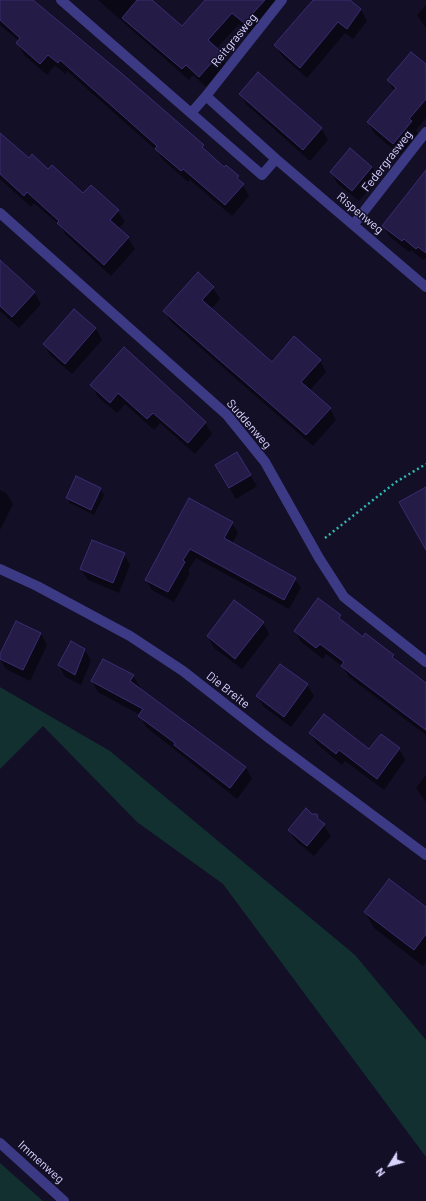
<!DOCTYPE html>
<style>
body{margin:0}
#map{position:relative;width:426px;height:1201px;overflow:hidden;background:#130f26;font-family:Barlow,sans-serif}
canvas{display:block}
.north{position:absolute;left:370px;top:1145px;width:40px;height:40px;-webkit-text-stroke:3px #130f26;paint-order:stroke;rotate:233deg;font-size:11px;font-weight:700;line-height:16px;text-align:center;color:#d9d4ff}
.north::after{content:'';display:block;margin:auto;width:14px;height:18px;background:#d9d4ff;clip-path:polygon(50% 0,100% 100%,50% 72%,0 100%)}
</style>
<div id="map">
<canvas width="426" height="1201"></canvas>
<div class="north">N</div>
</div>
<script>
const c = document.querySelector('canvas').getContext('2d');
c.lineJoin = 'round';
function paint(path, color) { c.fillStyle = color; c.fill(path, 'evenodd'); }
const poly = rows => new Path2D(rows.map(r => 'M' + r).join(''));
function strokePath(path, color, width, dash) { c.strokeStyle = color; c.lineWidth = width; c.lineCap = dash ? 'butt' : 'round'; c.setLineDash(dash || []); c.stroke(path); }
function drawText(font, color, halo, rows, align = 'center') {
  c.font = font + ' Barlow,sans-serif'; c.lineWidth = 3; c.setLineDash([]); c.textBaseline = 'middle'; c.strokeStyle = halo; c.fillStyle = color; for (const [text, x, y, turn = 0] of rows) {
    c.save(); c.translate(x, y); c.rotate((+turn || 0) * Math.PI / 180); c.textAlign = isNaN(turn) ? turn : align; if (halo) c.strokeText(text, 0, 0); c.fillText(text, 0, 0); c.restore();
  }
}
paint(poly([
 [0,687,110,751,355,955,426,1040,426,1157,223,884,137,822,43,726,0,769],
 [0,1163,43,1201,0,1201]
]), '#12302f');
paint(poly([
 [0,0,31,0,203,146,207,153,224,169,238,177,249,196,232,216,190,180,188,182,163,160,157,151,67,71,65,74,55,65,47,75,24,55,17,43,19,41,0,25],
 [98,0,151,0,182,27,219,0,277,0,250,34,239,24,216,49,226,64,206,87,193,75,189,80],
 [311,0,348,0,361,10,367,21,353,39,345,33,307,78,282,56,275,45,312,2],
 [426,5,426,28,417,15],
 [426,66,426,118,416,130,418,133,400,155,375,134,368,122,394,91,388,81],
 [240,94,321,128,328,140,310,161,247,105],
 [0,134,29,159,48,170,83,195,118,211,125,222,118,229,128,238,135,249,111,276,65,234,61,226,34,203,31,207,0,179],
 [372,167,378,178,359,201,337,183,331,172],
 [426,173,426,258,423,260,411,250,409,252,390,237,383,226],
 [0,262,34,292,41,304,19,328,0,311],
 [213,288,220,299,211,309,272,363,320,361,326,372,310,390,330,408,336,420,313,446,171,322,165,311],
 [74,310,96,329,102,340,72,374,50,355,44,344],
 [124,348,205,423,212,434,195,454,160,423,154,430,125,404,117,413,98,397,92,386],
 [250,475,257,486,236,499,223,477],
 [100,489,104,495,94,515,70,503,67,497],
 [0,490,6,493,13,504,0,530],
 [189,499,232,523,238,533,232,544,295,579,301,588,289,609,196,558,188,570,190,573,174,602,152,590,146,580],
 [124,554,130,565,119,593,88,580,81,569],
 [340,616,344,623,363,638,393,655,397,662,426,684,426,729,350,671,350,674,426,731,426,735,349,677,342,666,326,654,323,659,301,642,295,631],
 [17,622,41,634,47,645,30,681,6,669,0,659],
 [263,623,269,634,242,669,214,648,208,636],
 [71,642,85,650,91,661,81,685,65,677,59,665],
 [133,676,140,687,139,689,246,767,252,779,237,799,146,727,140,715,98,692,92,681],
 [307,685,314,696,291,727,264,707,257,696],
 [310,733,369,751,399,749,405,760,384,790,345,761,342,765,317,744],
 [426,775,426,802,416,788],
 [311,815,316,815,331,836,314,856,296,841,289,830],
 [426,908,426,962,423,966,374,928,365,912]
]), '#0007');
const building = poly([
 [0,0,33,0,120,72,204,145,202,147,224,167,226,165,239,176,237,178,244,184,225,205,183,169,181,171,155,149,157,146,60,60,58,63,48,55,40,64,16,43,20,38,0,20,0,0],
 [137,0,152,0,182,26,205,0,265,0,244,23,232,13,208,40,221,52,199,77,186,65,182,69,122,18,137,0],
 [313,0,350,0,361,9,347,29,338,22,300,68,274,45,313,0],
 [411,52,426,64,426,99,409,119,412,121,393,144,367,122,396,88,387,80,411,52],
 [258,72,322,128,303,150,239,94,258,72],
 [0,133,29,158,32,154,48,169,52,165,83,193,91,185,119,210,110,220,129,237,104,265,57,223,59,221,27,192,24,196,0,174,0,133],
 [350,148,372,167,352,191,330,172,350,148],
 [426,170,426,253,418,247,416,249,404,239,402,241,382,226,426,170],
 [0,260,35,292,12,317,0,306,0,260],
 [198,272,214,287,202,300,272,362,294,336,321,360,301,382,331,408,306,435,163,311,198,272],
 [74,309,96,328,65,364,43,344,74,309],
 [124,347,206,422,188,443,153,413,147,419,118,393,110,403,90,385,124,347],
 [237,452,251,475,229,488,215,465,237,452],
 [76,476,101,488,91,510,66,498,76,476],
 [426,487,426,550,399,502,426,487],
 [189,498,233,522,224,538,296,578,284,600,190,549,183,560,185,562,168,592,145,580,189,498],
 [92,540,125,553,113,583,80,569,92,540],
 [318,598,341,615,339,618,363,637,365,633,394,655,392,657,426,683,426,730,341,666,344,662,320,644,316,648,294,631,318,598],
 [234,600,264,622,235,659,207,636,234,600],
 [16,621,41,633,23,670,0,659,0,654,16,621],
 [71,641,85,649,75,675,58,665,71,641],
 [103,659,134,675,130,681,246,767,230,788,174,745,175,743,138,716,143,709,91,681,103,659],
 [280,664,308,684,284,717,256,696,280,664],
 [324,714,369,749,381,734,400,748,377,779,339,750,336,754,309,733,324,714],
 [306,808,312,814,317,814,318,819,325,824,307,846,288,830,306,808],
 [389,879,426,907,426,934,414,950,364,912,389,879]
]);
paint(building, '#241b47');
strokePath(building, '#3b2d73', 1);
strokePath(poly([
 [325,538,396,482,426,464]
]), '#2fb8b0', 2.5, [2, 3]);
strokePath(poly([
 [61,0,262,175,276,159],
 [206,96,282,0],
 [192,112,206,96,276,159,426,287],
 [0,213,227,415,265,462,319,558,344,597,426,662],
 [354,224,426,132],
 [0,569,37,586,130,636,183,671,270,739,426,855]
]), '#3d3a85', 10);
strokePath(poly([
 [0,1143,64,1201]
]), '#3d3a85', 10);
drawText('12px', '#d9d4ff', '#130f26', [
 ["Reitgrasweg",234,40,-51],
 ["Federgrasweg",387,161,-52],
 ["Rispenweg",360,213,40],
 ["Suddenweg",249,424,49],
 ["Die Breite",228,690,38],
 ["Immenweg",41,1162,42]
]);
</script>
